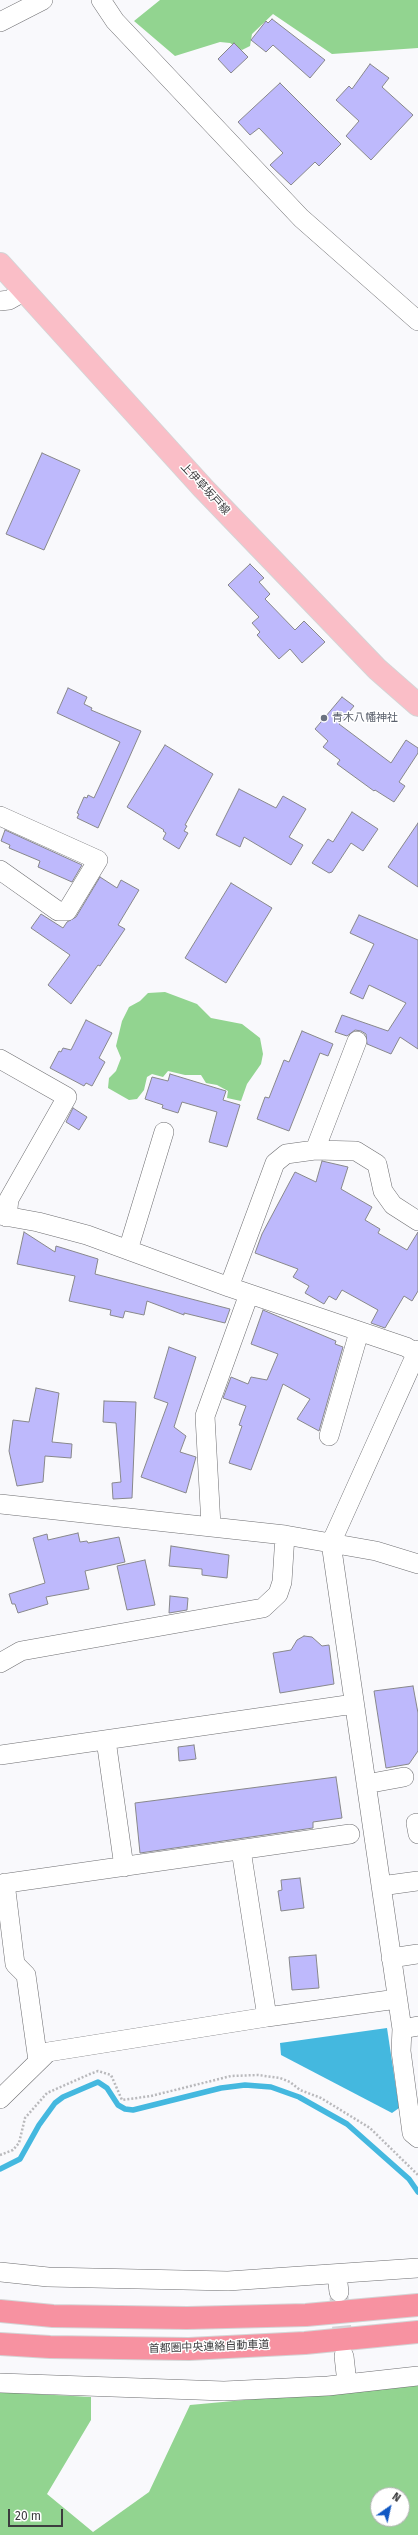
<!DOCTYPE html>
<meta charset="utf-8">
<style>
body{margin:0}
#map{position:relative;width:418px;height:2535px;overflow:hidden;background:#f9f9fc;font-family:"Fira Sans",sans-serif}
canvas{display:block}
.north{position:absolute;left:370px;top:2487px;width:40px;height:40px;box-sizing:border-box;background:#fff;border:1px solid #b1b1b2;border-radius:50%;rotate:34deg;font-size:11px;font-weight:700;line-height:16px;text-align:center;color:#3c3c3e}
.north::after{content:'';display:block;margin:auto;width:14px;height:18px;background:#1058c3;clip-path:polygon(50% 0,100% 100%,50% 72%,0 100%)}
.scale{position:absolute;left:8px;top:2509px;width:55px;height:18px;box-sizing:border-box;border:2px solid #3c3c3e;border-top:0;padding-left:5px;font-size:12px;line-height:14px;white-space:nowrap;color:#3c3c3e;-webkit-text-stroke:3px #fff;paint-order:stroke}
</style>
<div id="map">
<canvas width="418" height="2535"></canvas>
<div class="north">N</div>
<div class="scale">20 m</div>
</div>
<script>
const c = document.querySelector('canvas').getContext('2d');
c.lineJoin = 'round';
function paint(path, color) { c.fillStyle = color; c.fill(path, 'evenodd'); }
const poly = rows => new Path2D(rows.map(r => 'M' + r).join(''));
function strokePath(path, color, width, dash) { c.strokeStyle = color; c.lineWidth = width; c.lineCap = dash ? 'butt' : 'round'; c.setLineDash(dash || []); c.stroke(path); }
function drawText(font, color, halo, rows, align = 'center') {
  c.font = font + ' "Fira Sans","Noto Sans JP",sans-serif'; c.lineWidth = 3; c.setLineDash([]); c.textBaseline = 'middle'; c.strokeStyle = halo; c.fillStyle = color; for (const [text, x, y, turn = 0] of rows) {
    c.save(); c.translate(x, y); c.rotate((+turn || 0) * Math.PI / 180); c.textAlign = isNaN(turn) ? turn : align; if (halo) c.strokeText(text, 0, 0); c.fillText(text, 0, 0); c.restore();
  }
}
paint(poly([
 [160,0,418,0,418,48,332,54,273,14,252,34,250,46,242,50,230,43,220,42,175,56,134,21],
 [165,992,197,1004,211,1018,242,1024,260,1038,263,1054,261,1064,247,1084,241,1101,227,1098,228,1091,217,1085,206,1083,201,1075,185,1075,168,1071,163,1077,152,1074,147,1077,144,1090,137,1099,129,1100,108,1088,109,1078,116,1071,121,1058,116,1046,122,1021,129,1007,140,1001,148,993],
 [418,2384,418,2535,0,2535,0,2392,91,2397,91,2420,47,2494,93,2532,149,2492,190,2405],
 [378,2495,402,2495,402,2519,378,2519]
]), '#92d490');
paint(poly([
 [387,2028,399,2108,392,2113,281,2055,280,2043]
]), '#44b8df');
strokePath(poly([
 [0,2169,20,2159,39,2125,55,2103,63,2097,98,2082,107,2088,118,2105,125,2109,133,2110,221,2088,245,2085,271,2087,299,2097,347,2124,409,2179,418,2192]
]), '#44b8df', 5.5);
const building = poly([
 [272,19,325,60,310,78,273,45,266,52,251,40,266,21,268,23,272,19],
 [234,43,248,57,231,73,218,59,234,43],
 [370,64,389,78,382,87,413,115,371,160,346,136,359,121,336,100,349,86,352,89,370,64],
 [280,83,341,144,319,166,315,162,291,185,270,165,283,153,259,128,250,135,238,122,280,83],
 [42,453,80,470,44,550,6,534,42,453],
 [250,564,264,578,259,582,270,594,265,599,295,630,304,621,325,642,302,663,290,649,279,659,257,635,260,632,252,623,259,617,228,585,250,564],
 [68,688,87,697,84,704,92,708,91,710,141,731,98,828,77,818,79,814,77,813,84,797,87,798,88,795,94,798,120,742,57,713,68,688],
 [342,697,354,706,339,724,391,763,406,740,418,748,418,753,399,782,405,786,394,802,375,790,374,791,337,764,340,760,323,747,328,741,315,729,342,697],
 [165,745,213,774,185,825,187,826,184,831,188,833,179,849,163,839,166,833,163,831,164,830,127,807,165,745],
 [239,789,276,808,283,796,306,809,289,837,303,845,291,865,244,837,240,847,216,835,239,789],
 [352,812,378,829,363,851,351,843,332,872,329,873,312,863,328,839,333,842,352,812],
 [418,823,418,887,388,867,418,823],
 [5,830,82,865,72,882,38,867,40,861,9,848,10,845,1,841,5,830],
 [100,877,117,888,121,880,139,890,118,925,125,929,100,966,98,965,71,1004,48,985,70,955,31,928,41,914,63,928,67,922,76,917,100,877],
 [231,883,272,908,226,983,185,958,231,883],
 [359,915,418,940,418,1049,400,1037,391,1054,367,1044,366,1034,361,1031,355,1030,347,1036,335,1032,342,1015,388,1031,406,1003,369,985,363,999,350,993,374,944,350,933,359,915],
 [86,1020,112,1033,99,1058,105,1062,92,1086,86,1083,84,1086,50,1068,59,1051,61,1052,63,1048,71,1050,86,1020],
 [302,1031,333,1044,328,1056,320,1053,289,1131,257,1119,265,1097,269,1098,284,1060,289,1062,302,1031],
 [170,1074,226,1091,223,1100,240,1105,227,1147,209,1142,217,1112,182,1102,178,1113,162,1108,163,1105,145,1099,152,1077,168,1081,170,1074],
 [73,1108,87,1117,79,1130,66,1122,73,1108],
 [322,1161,348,1167,341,1189,372,1207,365,1220,380,1229,378,1233,407,1250,418,1232,418,1291,412,1301,404,1296,385,1328,371,1323,378,1310,342,1290,336,1300,329,1296,324,1304,305,1293,309,1286,293,1277,298,1269,255,1253,262,1234,295,1172,316,1182,322,1161],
 [24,1232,55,1252,56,1246,98,1259,95,1274,230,1309,225,1323,184,1313,184,1315,147,1301,144,1315,125,1311,123,1318,110,1315,111,1310,69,1301,75,1276,17,1264,24,1232],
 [263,1310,336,1341,335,1344,343,1347,319,1431,297,1419,310,1399,283,1384,251,1470,229,1463,242,1426,239,1425,246,1406,223,1398,231,1377,248,1384,251,1377,267,1380,278,1354,251,1344,263,1310],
 [169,1347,196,1357,174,1427,186,1436,180,1452,196,1457,186,1493,141,1477,168,1403,154,1398,169,1347],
 [36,1388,59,1393,52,1442,72,1444,71,1458,45,1456,43,1482,17,1486,9,1451,13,1420,29,1422,36,1388],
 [104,1401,136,1402,132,1498,113,1499,112,1483,121,1482,116,1423,103,1422,104,1401],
 [78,1533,80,1542,87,1541,88,1543,119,1537,125,1562,85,1571,89,1589,46,1597,48,1604,18,1613,15,1604,12,1604,9,1594,45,1583,33,1538,47,1534,48,1540,78,1533],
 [171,1546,229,1555,227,1578,202,1575,202,1569,169,1566,171,1546],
 [145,1560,155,1605,127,1610,117,1566,145,1560],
 [170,1596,188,1598,187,1610,169,1613,170,1596],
 [304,1636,312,1637,322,1646,329,1645,334,1684,280,1693,273,1653,291,1650,297,1640,304,1636],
 [413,1686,418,1713,418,1751,409,1764,386,1768,374,1691,413,1686],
 [194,1745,196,1759,179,1761,178,1747,194,1745],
 [336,1777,342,1818,313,1822,313,1828,140,1853,135,1803,336,1777],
 [300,1878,304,1908,281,1911,278,1891,282,1890,281,1880,300,1878],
 [316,1955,319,1988,292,1990,289,1957,316,1955]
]);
paint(building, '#beb9fc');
strokePath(building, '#88888b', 1);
strokePath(poly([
 [339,2297,344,2354]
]), '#d3d3d6', 19, [19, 10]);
const minor = poly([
 [101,0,115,21,301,218,418,321],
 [0,22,43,0],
 [0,301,9,300,23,292],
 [0,816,98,860,67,911,58,911,0,870],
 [0,1059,67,1097,9,1199,7,1217],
 [315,1150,357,1041],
 [0,1215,38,1222,87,1235,229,1287,406,1347,418,1354],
 [128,1250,164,1132],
 [229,1287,275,1163,286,1154,315,1150,356,1151,377,1164,383,1191,393,1205,418,1221],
 [418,1350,331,1543,402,2029,418,2026],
 [329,1436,359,1332],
 [0,1504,285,1535,376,1551,418,1564],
 [211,1526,205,1416,249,1294],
 [0,1663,21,1651,263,1608,278,1594,282,1582,285,1535],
 [106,1740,124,1867],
 [0,1755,354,1704],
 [366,1784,404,1777],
 [416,1823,418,1834],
 [241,1850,267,2017,397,1999],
 [5,1883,15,1964,26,1975,38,2061],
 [0,1884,350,1834],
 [381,1886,418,1881],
 [391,1958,418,1954],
 [402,2029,401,2051,412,2133,418,2138],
 [0,2099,48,2052,267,2017],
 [0,2272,48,2277,228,2281,418,2268],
 [337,2275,339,2292],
 [344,2356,347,2383],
 [0,2383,224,2391,328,2386,418,2376]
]);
const major = poly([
 [0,264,203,488,377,669,418,705]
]);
const highway = poly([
 [0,2311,53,2316,187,2318,306,2315,418,2305],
 [0,2344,50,2347,189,2349,305,2343,418,2332]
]);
strokePath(minor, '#6e6e71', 20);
strokePath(major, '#d4d4d5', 24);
strokePath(highway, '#d4d4d5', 24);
strokePath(poly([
 [0,2155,13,2150,19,2143,25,2118,47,2093,90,2074,98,2071,111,2075,122,2100,151,2096,231,2076,258,2075,280,2078,290,2082,300,2090,321,2098,370,2128,418,2175]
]), '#b9b9bc', 2.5, [2, 2]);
strokePath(minor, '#fff', 19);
strokePath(major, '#fabec7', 22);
strokePath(highway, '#f792a1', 22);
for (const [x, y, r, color] of [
 [324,718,4,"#6b7280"]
]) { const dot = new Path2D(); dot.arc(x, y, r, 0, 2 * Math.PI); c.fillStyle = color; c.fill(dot); strokePath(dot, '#fff', 1.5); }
drawText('11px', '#3c3c3e', '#fff', [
 ["上伊草坂戸線",205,489,47],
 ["首都圏中央連絡自動車道",209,2347,-2]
]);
drawText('11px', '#5b616d', '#fff', [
 ["青木八幡神社",332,718]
], 'left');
</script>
